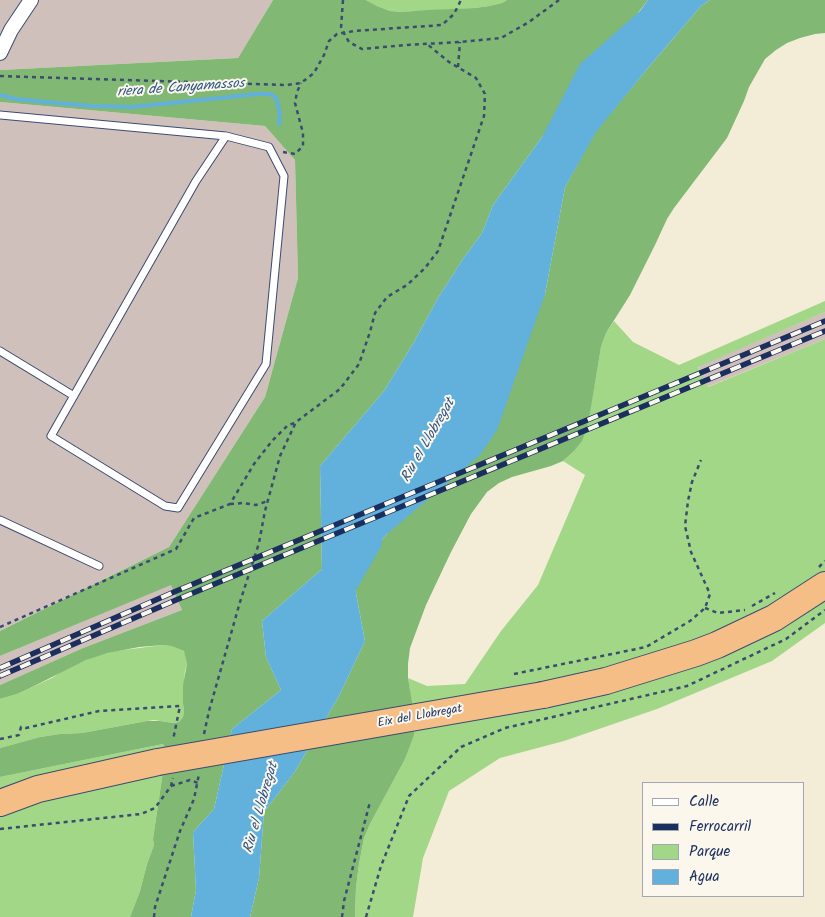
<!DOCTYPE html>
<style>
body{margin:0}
#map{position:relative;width:825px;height:917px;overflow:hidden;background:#f3edd7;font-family:Kalam,sans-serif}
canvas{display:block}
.legend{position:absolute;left:642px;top:782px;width:162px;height:115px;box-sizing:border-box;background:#fbf7ec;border:1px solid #a1a7b3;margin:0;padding:6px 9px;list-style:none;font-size:15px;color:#1b2f5e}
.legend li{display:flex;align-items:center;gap:10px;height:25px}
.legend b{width:25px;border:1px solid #a1a7b3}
</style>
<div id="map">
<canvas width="825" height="917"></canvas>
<ul class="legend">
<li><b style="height:6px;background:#fff"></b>Calle</li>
<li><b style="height:6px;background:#1b2f5e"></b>Ferrocarril</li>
<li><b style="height:14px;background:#a2d788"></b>Parque</li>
<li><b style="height:14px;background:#61b1dc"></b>Agua</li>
</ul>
</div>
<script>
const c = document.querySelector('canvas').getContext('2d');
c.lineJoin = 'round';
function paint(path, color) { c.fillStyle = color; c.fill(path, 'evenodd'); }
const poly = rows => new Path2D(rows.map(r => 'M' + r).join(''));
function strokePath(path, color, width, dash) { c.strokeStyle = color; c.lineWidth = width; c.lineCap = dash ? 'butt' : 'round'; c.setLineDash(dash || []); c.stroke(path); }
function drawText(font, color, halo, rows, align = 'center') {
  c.font = font + ' Kalam,sans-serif'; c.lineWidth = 4; c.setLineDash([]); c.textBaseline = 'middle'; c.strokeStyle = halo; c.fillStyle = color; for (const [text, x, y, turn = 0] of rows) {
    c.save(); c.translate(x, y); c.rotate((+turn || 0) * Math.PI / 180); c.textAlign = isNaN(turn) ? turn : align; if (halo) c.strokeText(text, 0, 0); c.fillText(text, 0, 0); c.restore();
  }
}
paint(poly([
 [0,0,273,0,238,58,0,70],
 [0,102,265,126,295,160,298,278,265,397,169,547,0,631],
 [825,312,825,339,707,387,698,366],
 [171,584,182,610,83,648,0,685,0,656]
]), '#d0c0bc');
paint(poly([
 [366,0,507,0,502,3,489,6,475,8,402,12,390,11,377,6],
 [825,301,825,312,698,367,708,387,825,339,825,623,772,661,657,709,564,741,500,758,449,791,423,858,413,917,355,917,356,887,359,864,364,838,370,824,404,761,410,691,408,678,427,686,465,684,501,631,538,585,585,475,563,461,573,452,587,428,601,347,606,333,614,321,633,342,679,365],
 [163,645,171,646,184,651,186,657,187,664,185,671,183,692,183,704,184,711,183,717,179,722,173,723,154,720,147,721,82,733,60,734,40,737,0,748,0,699,17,694,52,678,65,669,93,657,116,651],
 [163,744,166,751,153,839,154,845,147,864,140,891,130,917,0,917,0,777]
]), '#a2d788');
paint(poly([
 [273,0,366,0,377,6,390,11,402,12,428,10,475,8,489,6,502,3,507,0,648,0,542,137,493,205,482,233,463,259,438,298,414,342,384,391,320,466,322,569,262,621,266,657,281,690,232,729,214,809,193,832,196,890,191,917,130,917,140,891,147,864,154,845,153,839,166,751,163,744,0,777,0,748,40,737,60,734,82,733,147,721,160,721,173,723,179,722,183,717,184,711,183,704,183,685,187,664,184,651,171,646,163,645,139,647,108,653,86,660,30,688,17,694,0,699,0,685,83,648,182,610,171,585,0,656,0,631,169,547,265,397,298,278,295,160,265,126,0,102,0,70,238,58],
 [710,0,825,0,825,33,815,34,800,38,787,43,776,50,765,59,749,87,744,101,727,138,674,208,667,219,655,245,630,295,606,333,601,347,590,413,587,428,582,441,573,452,563,461,551,466,512,477,499,483,487,492,471,514,451,552,426,605,410,648,408,664,408,678,415,721,414,735,404,761,370,824,364,838,359,864,356,887,355,917,250,917,259,878,264,812,294,773,339,696,365,641,352,572,387,534,545,294,565,187,595,132,647,69,702,5]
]), '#81b874');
paint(poly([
 [648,0,710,0,702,5,647,69,596,132,565,187,545,294,497,430,480,455,387,534,352,572,365,641,339,696,294,773,264,812,259,878,250,917,191,917,196,890,193,832,214,809,232,729,281,690,266,657,262,621,322,569,320,466,384,391,414,342,438,298,463,259,482,233,493,205,542,137,580,64,640,11]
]), '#61b1dc');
strokePath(poly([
 [0,95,16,99,56,103,92,106,132,107,258,94,269,94,276,97,280,114,279,124]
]), '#61b1dc', 4);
strokePath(poly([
 [337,601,371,542]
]), '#61b1dc', 22);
const lane = poly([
 [0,115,226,136,269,147,284,176,266,364,178,508,165,506,51,436,196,181,226,136],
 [0,351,74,396],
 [0,520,99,566]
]);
const street = poly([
 [0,53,11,30,31,0]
]);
const highway = poly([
 [543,695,606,681,696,653,717,645,774,618,825,585],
 [0,803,38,789,158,762]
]);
strokePath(lane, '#3b4c70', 9);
strokePath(street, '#3b4c70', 16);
strokePath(highway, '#3b4c70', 28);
strokePath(poly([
 [343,0,341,28,349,42,362,49,406,45,460,42,501,38,529,22,559,0],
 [458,67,460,42],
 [0,76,287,85,301,83,314,73,324,55,329,41,337,34,354,31,442,25,454,14,461,0],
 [283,152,295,154,303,146,303,133,295,103,297,92,301,83],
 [230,504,243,503,256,505,268,501],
 [819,567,825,561],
 [752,606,775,593],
 [705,608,718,613,745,610],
 [0,627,176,549,194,518,230,504,254,464,272,441,288,425,295,423],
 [514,674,646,647,690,621,705,608,710,594,691,552,685,526,688,501,692,482,701,460],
 [204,734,209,711,240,602,259,543,265,511,280,456,296,422,340,389,359,364,370,332,375,313,387,297,407,285,425,268,438,251,484,116,485,94,476,78,449,62,427,44],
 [0,739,19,735,21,727,26,728,99,711,180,706,173,740],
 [171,786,190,780,198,783],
 [0,829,141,814,155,808,171,786,173,778],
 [154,917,155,907,180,831,194,799,199,774],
 [342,917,344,901,370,802],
 [366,917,381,866,409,796,461,747,505,728,687,686,786,639,825,610]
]), '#3b4c70', 2.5, [4, 4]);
strokePath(lane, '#fff', 7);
strokePath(street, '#fff', 14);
strokePath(highway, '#f6be87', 26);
const rail = poly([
 [0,668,174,592,825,321],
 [0,676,176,600,825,331]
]);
strokePath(rail, '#1b2f5e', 5.5);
strokePath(rail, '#fbf7ec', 4, [11]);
const highwayBridge = poly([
 [158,762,543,695]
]);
strokePath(highwayBridge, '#3b4c70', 28, []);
strokePath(highwayBridge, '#f6be87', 26);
drawText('12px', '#1b2f5e', '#fbf7ec', [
 ["Eix del Llobregat",420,717,-10]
]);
drawText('italic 14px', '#305684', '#fbf7ec', [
 ["riera de Canyamassos",181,89,-4],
 ["Riu el Llobregat",429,441,-60],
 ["Riu el Llobregat",262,808,-74]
]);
</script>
